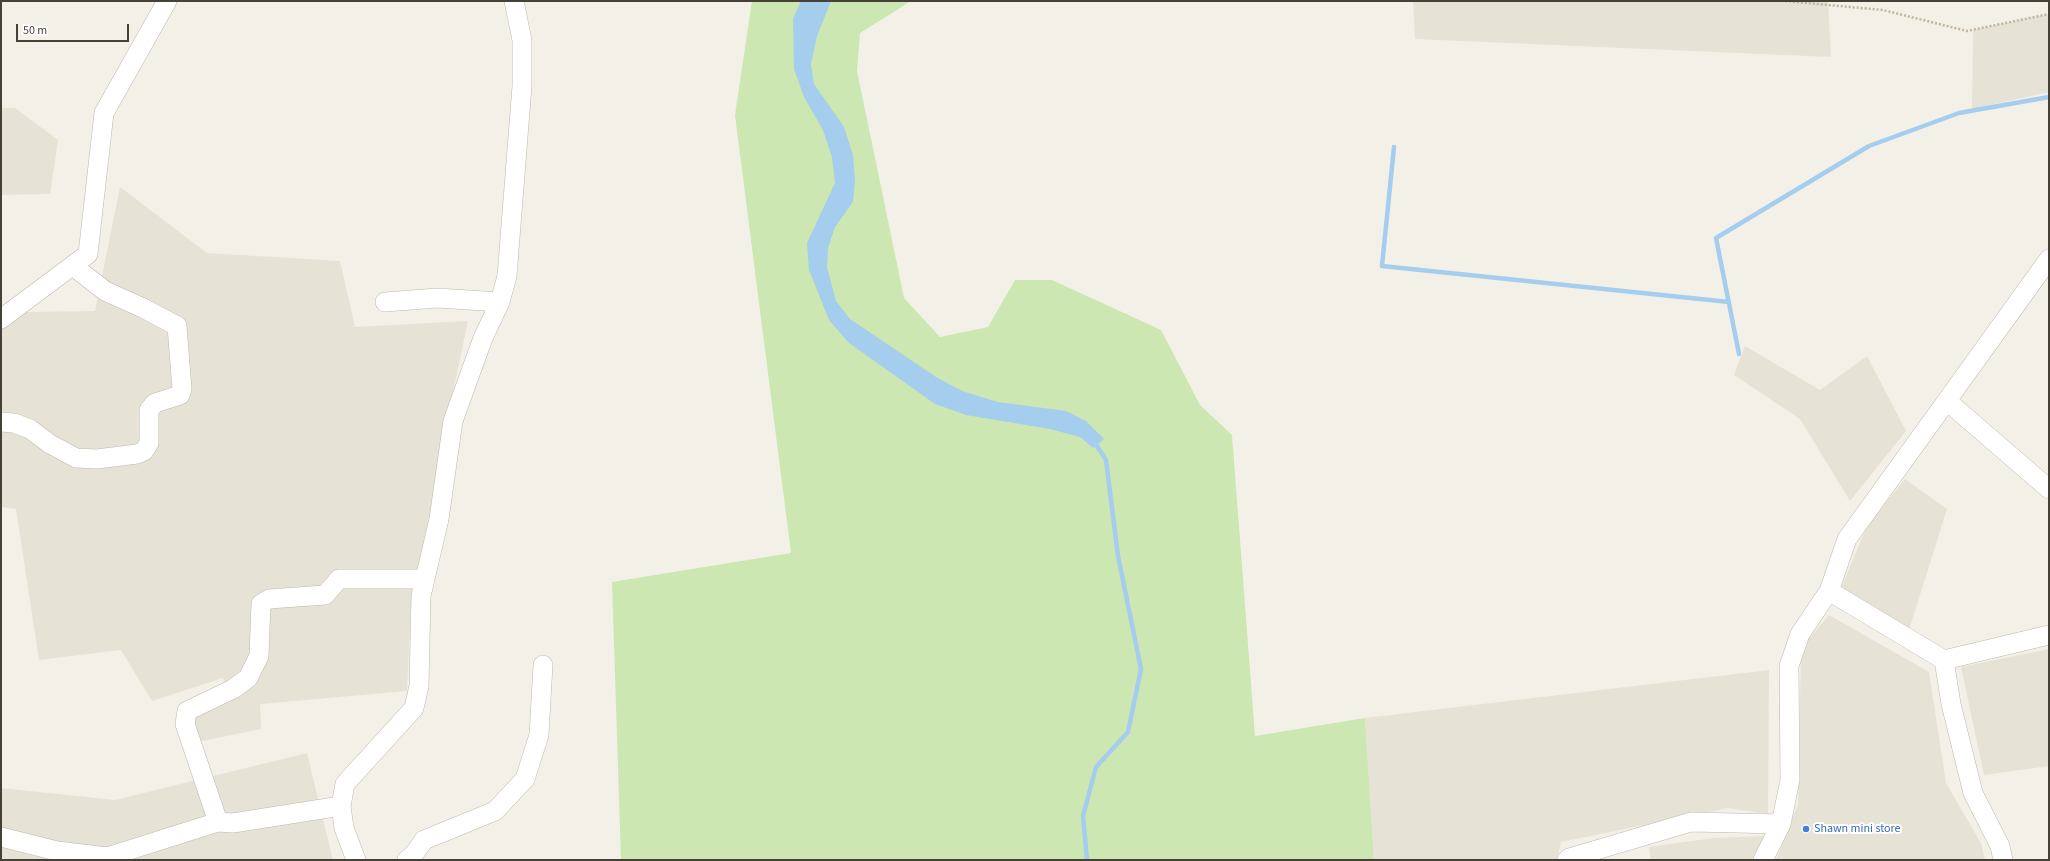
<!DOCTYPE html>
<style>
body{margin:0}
#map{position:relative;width:2050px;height:861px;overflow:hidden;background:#f3f0e8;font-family:"Source Sans 3",sans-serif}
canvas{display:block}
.frame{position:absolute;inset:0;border:2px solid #464136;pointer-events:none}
.scale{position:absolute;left:16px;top:24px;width:113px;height:18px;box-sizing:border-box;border:2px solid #464136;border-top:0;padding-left:5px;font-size:12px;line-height:14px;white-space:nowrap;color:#464136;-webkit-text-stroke:3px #fff;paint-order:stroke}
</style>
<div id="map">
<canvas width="2050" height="861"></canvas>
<div class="frame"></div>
<div class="scale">50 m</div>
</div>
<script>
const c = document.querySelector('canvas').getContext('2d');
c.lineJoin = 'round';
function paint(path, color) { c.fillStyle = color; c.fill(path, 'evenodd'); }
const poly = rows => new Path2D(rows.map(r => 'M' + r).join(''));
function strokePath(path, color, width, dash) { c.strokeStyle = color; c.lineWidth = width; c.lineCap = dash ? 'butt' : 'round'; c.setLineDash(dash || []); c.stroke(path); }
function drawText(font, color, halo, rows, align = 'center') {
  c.font = font + ' "Source Sans 3",sans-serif'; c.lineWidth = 4; c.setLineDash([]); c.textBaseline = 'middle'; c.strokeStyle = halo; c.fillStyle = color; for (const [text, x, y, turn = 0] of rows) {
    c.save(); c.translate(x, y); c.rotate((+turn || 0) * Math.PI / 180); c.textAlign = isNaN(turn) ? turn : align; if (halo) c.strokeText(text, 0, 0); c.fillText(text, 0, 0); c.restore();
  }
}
paint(poly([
 [1413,1,1828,1,1831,57,1415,39],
 [2049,14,2049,92,1972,109,1973,30],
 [1,108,15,108,58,140,50,194,1,195],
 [120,187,207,253,340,261,355,327,468,321,437,468,423,553,411,604,407,691,260,704,261,729,198,742,192,716,232,699,223,678,152,701,121,650,39,660,16,509,1,507,1,329,26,312,95,311],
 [1745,346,1820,390,1867,356,1906,431,1850,501,1800,419,1734,375],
 [1905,479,1947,509,1909,630,1839,593,1867,526],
 [1829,615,1929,672,1946,783,1981,843,1985,860,1776,860,1798,804,1801,648],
 [2049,649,2049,766,1984,775,1961,667],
 [1769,670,1768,814,1728,808,1561,842,1557,860,1374,860,1365,718],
 [307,753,333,860,1,860,1,788,115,800],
 [1765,836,1753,860,1651,860,1649,847,1713,838]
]), '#e7e2d6');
paint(poly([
 [752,1,911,1,860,33,857,71,904,298,940,337,988,327,1015,280,1052,280,1161,330,1200,405,1232,435,1255,736,1365,718,1374,860,621,860,612,582,791,553,735,115]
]), '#cce7b1');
paint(poly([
 [801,1,831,1,817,36,811,64,814,84,844,127,853,155,855,181,853,202,835,227,828,248,827,267,836,301,850,319,936,377,962,391,998,402,1066,411,1086,421,1104,439,1093,448,1080,437,1050,429,966,415,935,404,849,343,829,320,809,270,807,243,835,183,832,157,823,130,804,97,794,69,793,19]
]), '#a5cdee');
strokePath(poly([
 [1394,147,1382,266,1729,302],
 [1739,354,1716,238,1869,146,1959,113,2049,97],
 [1087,860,1083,816,1096,767,1128,732,1141,669,1118,556,1106,460,1093,440]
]), '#a5cdee', 4.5);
const minor = poly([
 [385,302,437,298,500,302],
 [1,319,88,254,104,113,167,1],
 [1947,401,2049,489],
 [1,422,14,423,30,429,50,444,76,458,97,459,137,454,144,451,149,443,149,410,155,403,180,395,182,389,177,326,143,308,105,291,73,266],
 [1829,591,1944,660,2049,635],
 [1944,660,1951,704,1973,793,2000,846,2003,860],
 [218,822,185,724,187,711,233,689,248,678,259,656,261,604,269,599,325,595,339,579,425,579],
 [1,837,57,851,107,857,218,822,233,823,341,806],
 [356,860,344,828,341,806,345,784,414,708,419,686,421,596,439,519,453,421,483,338,500,302,507,276,522,86,522,40,514,1],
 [407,860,414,854,424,840,495,811,525,779,539,735,543,665],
 [1567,860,1569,858,1691,822,1781,824],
 [1763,860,1781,824,1790,780,1789,666,1800,634,1829,591,1847,539,2049,259]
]);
strokePath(minor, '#bfb8aa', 20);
strokePath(poly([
 [1785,1,1883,10,1967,31,2049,14]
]), '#c0b59c', 2.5, [2, 2]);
strokePath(minor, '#fff', 19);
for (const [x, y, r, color] of [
 [1806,829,4,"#3f7fe0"]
]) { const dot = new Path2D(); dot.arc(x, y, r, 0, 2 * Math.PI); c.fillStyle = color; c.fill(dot); strokePath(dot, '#fff', 1.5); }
drawText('12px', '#366cbe', '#fff', [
 ["Shawn mini store",1814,829]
], 'left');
</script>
